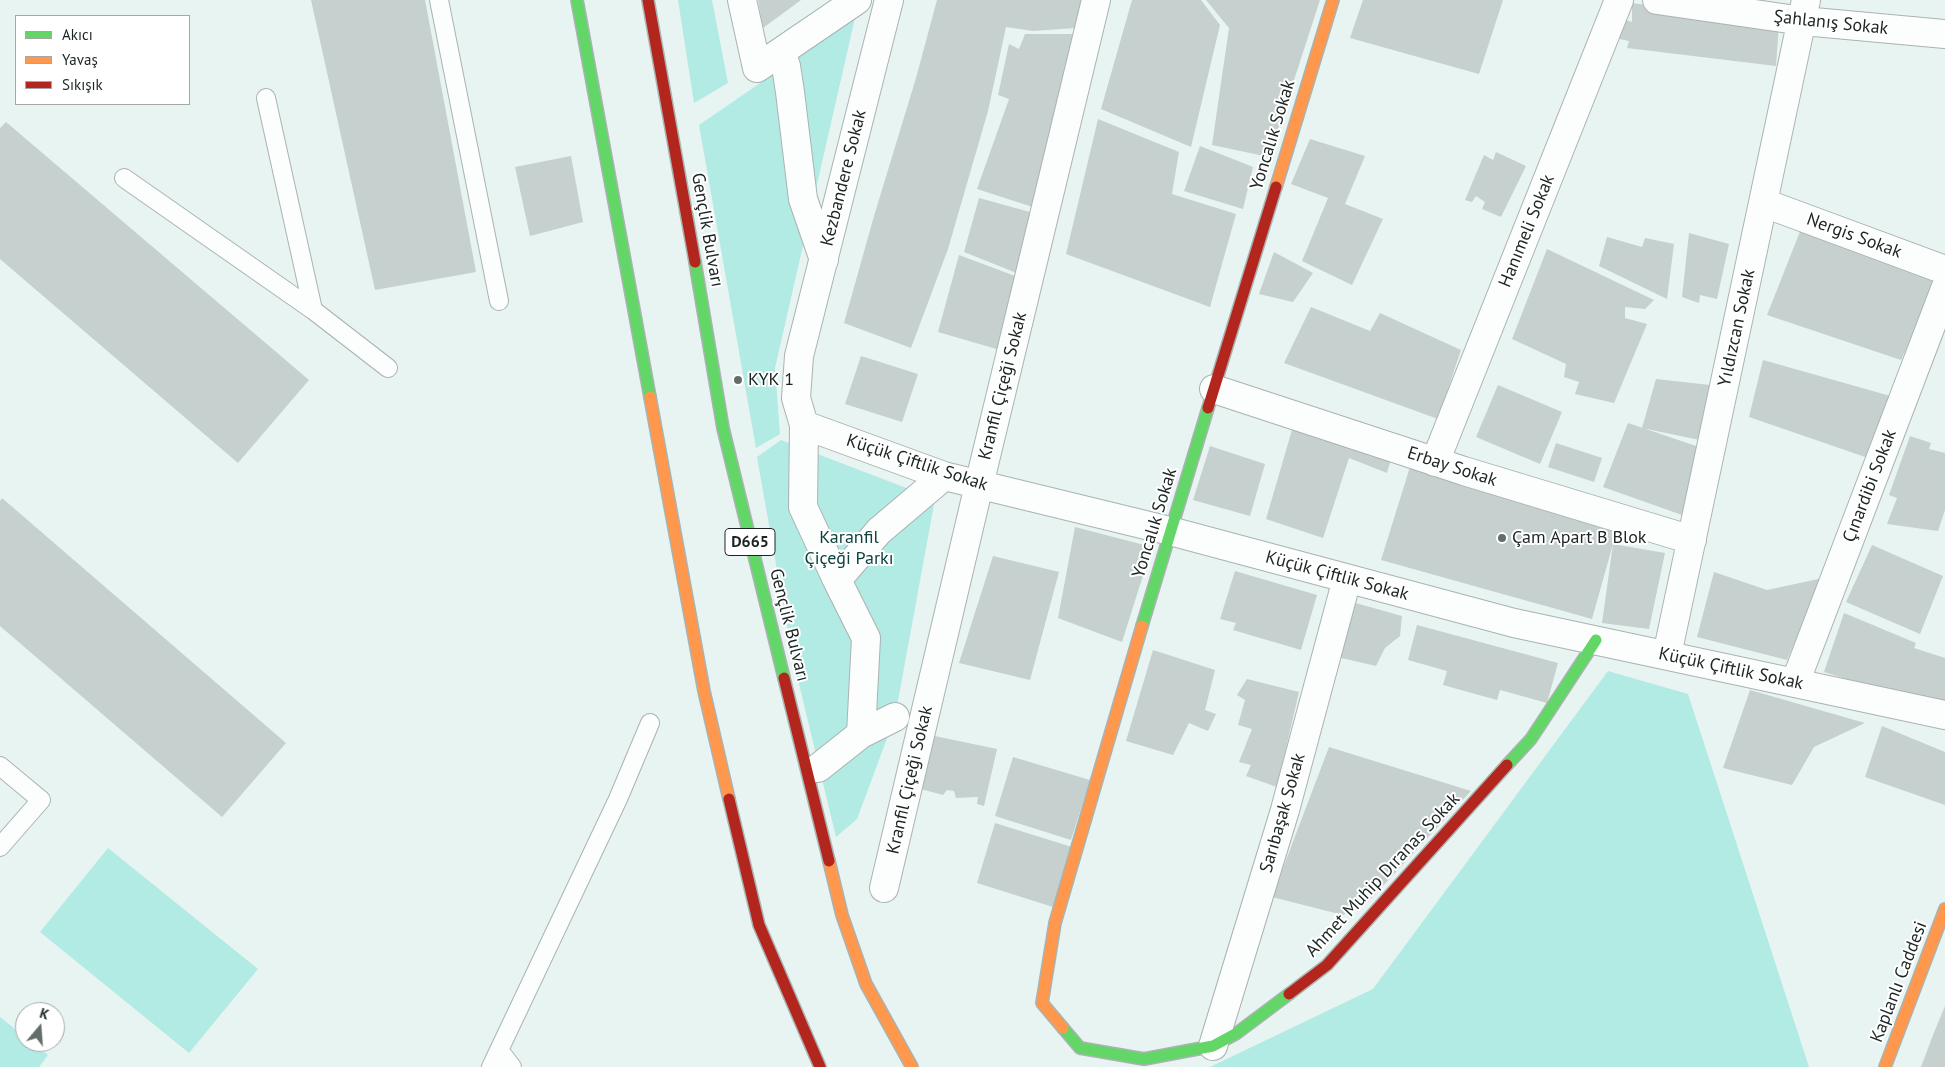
<!DOCTYPE html>
<meta charset="utf-8">
<style>
body{margin:0}
#map{position:relative;width:1945px;height:1067px;overflow:hidden;background:#e8f4f2;font-family:"PT Sans",sans-serif}
canvas{display:block}
.legend{position:absolute;left:15px;top:15px;width:175px;height:90px;box-sizing:border-box;background:#fff;border:1px solid #a5a7a7;margin:0;padding:6px 9px;list-style:none;font-size:15px;color:#1d2424}
.legend li{display:flex;align-items:center;gap:10px;height:25px}
.legend b{width:25px;border:1px solid #a5a7a7}
.north{position:absolute;left:15px;top:1002px;width:50px;height:50px;box-sizing:border-box;background:#fff;border:1px solid #a5a7a7;border-radius:50%;rotate:18deg;font-size:14px;font-weight:700;line-height:20px;text-align:center;color:#1d2424}
.north::after{content:'';display:block;margin:auto;width:18px;height:22px;background:#646d6c;clip-path:polygon(50% 0,100% 100%,50% 72%,0 100%)}
</style>
<div id="map">
<canvas width="1945" height="1067"></canvas>
<ul class="legend">
<li><b style="height:6px;background:#63d668"></b>Akıcı</li>
<li><b style="height:6px;background:#ff974d"></b>Yavaş</li>
<li><b style="height:6px;background:#b3261e"></b>Sıkışık</li>
</ul>
<div class="north">K</div>
</div>
<script>
const c = document.querySelector('canvas').getContext('2d');
c.lineJoin = 'round';
function paint(path, color) { c.fillStyle = color; c.fill(path, 'evenodd'); }
const poly = rows => new Path2D(rows.map(r => 'M' + r).join(''));
function strokePath(path, color, width, dash) { c.strokeStyle = color; c.lineWidth = width; c.lineCap = dash ? 'butt' : 'round'; c.setLineDash(dash || []); c.stroke(path); }
function drawText(font, color, halo, rows, align = 'center') {
  c.font = font + ' "PT Sans",sans-serif'; c.lineWidth = 4; c.setLineDash([]); c.textBaseline = 'middle'; c.strokeStyle = halo; c.fillStyle = color; for (const [text, x, y, turn = 0] of rows) {
    c.save(); c.translate(x, y); c.rotate((+turn || 0) * Math.PI / 180); c.textAlign = isNaN(turn) ? turn : align; if (halo) c.strokeText(text, 0, 0); c.fillText(text, 0, 0); c.restore();
  }
}
paint(poly([
 [678,0,712,0,728,83,694,103],
 [855,18,775,368,780,434,756,448,699,125],
 [781,440,935,499,895,717,857,819,836,837,792,655,757,457],
 [1608,671,1688,694,1809,1067,1210,1067,1373,989],
 [108,848,258,969,189,1053,40,932],
 [0,1017,25,1037,25,1042,31,1042,48,1055,39,1067,0,1067]
]), '#b2eae4');
paint(poly([
 [311,0,425,0,476,272,375,290],
 [758,0,801,0,763,28],
 [937,0,1096,0,1090,27,1033,31,1006,27,988,111,948,249,911,348,844,323,874,216,916,78],
 [1132,0,1201,0,1220,25,1191,147,1101,109],
 [1206,0,1320,0,1269,157,1212,145,1229,28],
 [1363,0,1503,0,1479,74,1350,38],
 [1632,3,1779,23,1776,66,1627,48,1629,41,1615,38,1620,18,1632,22],
 [1025,34,1083,34,1045,211,977,189,1009,99,998,95,1009,44,1019,49],
 [1098,119,1179,152,1172,194,1236,214,1210,307,1066,254],
 [6,122,309,380,238,463,0,259,0,128],
 [1310,139,1365,156,1345,204,1383,219,1352,285,1302,261,1328,198,1291,184],
 [1200,146,1253,167,1243,209,1184,191],
 [1496,152,1526,166,1501,217,1482,209,1485,202,1476,196,1472,202,1465,200,1484,155,1493,160],
 [571,156,583,222,530,236,515,167],
 [979,198,1041,215,1024,276,964,252],
 [1803,224,1941,277,1901,360,1767,315],
 [1689,233,1729,244,1717,299,1700,295,1699,303,1682,297],
 [1607,237,1642,247,1645,238,1674,244,1667,299,1599,266],
 [1547,249,1654,300,1645,309,1625,307,1625,318,1647,324,1614,403,1575,394,1579,382,1564,377,1566,364,1512,339],
 [1274,252,1313,273,1293,302,1259,294],
 [959,255,1023,279,1007,352,938,332],
 [1311,307,1370,331,1380,313,1461,350,1438,419,1284,363],
 [861,356,918,374,902,422,845,404],
 [1763,360,1894,397,1871,459,1749,417],
 [1656,379,1719,386,1709,442,1642,428],
 [1498,385,1562,412,1540,464,1476,437],
 [1296,416,1394,448,1387,473,1349,458,1323,538,1266,519],
 [1628,423,1705,449,1682,515,1603,487],
 [1910,436,1931,443,1929,449,1945,453,1945,510,1938,531,1887,524,1897,498,1889,495],
 [1556,443,1602,458,1594,482,1548,467],
 [1210,446,1265,464,1250,516,1193,500],
 [1410,467,1617,532,1613,544,1665,553,1649,629,1602,623,1613,544,1592,619,1381,560],
 [2,498,286,743,222,817,0,626,0,501],
 [1075,527,1152,547,1122,642,1058,618],
 [1872,545,1943,576,1920,634,1846,602],
 [993,556,1059,572,1030,680,959,663],
 [1235,571,1317,595,1301,650,1233,630,1236,623,1220,619],
 [1714,572,1767,590,1823,578,1787,660,1697,637],
 [1352,602,1402,616,1400,636,1385,648,1376,666,1337,657],
 [1844,613,1916,643,1914,648,1945,658,1945,710,1824,672],
 [1417,625,1558,663,1547,703,1500,690,1497,700,1443,685,1447,671,1408,660],
 [1153,650,1215,670,1205,710,1216,714,1208,731,1189,723,1173,755,1126,741],
 [1247,679,1299,692,1277,787,1246,776,1251,765,1239,762,1252,729,1238,725,1245,700,1237,695],
 [1750,690,1865,723,1814,747,1792,785,1723,768],
 [1882,726,1945,752,1945,805,1865,777],
 [925,734,997,749,984,806,977,804,978,797,956,798,954,791,947,790,943,795,917,788],
 [1329,747,1471,791,1368,902,1343,915,1272,897],
 [1013,757,1090,780,1071,840,995,816],
 [995,823,1072,847,1053,907,977,883],
 [1945,1006,1945,1067,1921,1067,1933,1035]
]), '#c6d0ce');
const lane = poly([
 [439,0,499,301],
 [266,98,313,310],
 [124,178,313,310,388,368],
 [0,766,41,800,0,847],
 [499,1050,512,1067],
 [491,1067,618,799,650,723]
]);
const street = poly([
 [742,0,757,68,857,0],
 [889,0,799,356,796,398,804,425,944,476,1170,531,1514,623,1945,715],
 [1657,0,1803,21,1945,34],
 [781,52,786,66,790,92,803,199,824,260],
 [1764,203,1945,270],
 [1214,389,1464,471,1692,540],
 [804,425,803,507,837,580,879,531,944,476],
 [1435,462,1619,0],
 [837,580,866,638,861,734,895,717],
 [1667,655,1806,0],
 [1795,683,1945,289],
 [818,768,861,734],
 [884,888,979,485,1096,0],
 [1213,1046,1285,810,1347,579]
]);
const fast = poly([
 [577,0,650,397],
 [695,262,723,428,784,678],
 [1142,626,1208,408],
 [1507,765,1531,739,1596,640],
 [1063,1028,1080,1048,1144,1059,1213,1046,1237,1033,1289,994]
]);
const slow = poly([
 [1276,187,1333,0],
 [650,397,704,691,729,799],
 [829,861,842,915,866,984,912,1067],
 [1063,1028,1042,1003,1055,923,1142,626],
 [1885,1067,1945,909]
]);
const jam = poly([
 [648,0,695,262],
 [1208,408,1276,187],
 [784,678,829,861],
 [729,799,759,925,820,1067],
 [1289,994,1327,965,1507,765]
]);
strokePath(lane, '#aab3b2', 20);
strokePath(street, '#aab3b2', 30);
strokePath(fast, '#aab3b2', 14);
strokePath(slow, '#aab3b2', 14);
strokePath(jam, '#aab3b2', 14);
strokePath(lane, '#fcfdfd', 18);
strokePath(street, '#fcfdfd', 28);
strokePath(fast, '#63d668', 11);
strokePath(slow, '#ff974d', 11);
strokePath(jam, '#b3261e', 11);
for (const [x, y, r, color] of [
 [738,380,5,"#646d6c"],
 [1502,538,5,"#646d6c"]
]) { const dot = new Path2D(); dot.arc(x, y, r, 0, 2 * Math.PI); c.fillStyle = color; c.fill(dot); strokePath(dot, '#fff', 2); }
for (const [x, y, w] of [
 [750,542,50]
]) { const box = new Path2D(); box.roundRect(x - w / 2, y - 13.5, w, 27, 4); c.fillStyle = '#fff'; c.fill(box); strokePath(box, '#1d2424', 1); }
drawText('bold 16px', '#1d2424', null, [
 ["D665",750,542]
]);
drawText('18px', '#1d2424', '#fff', [
 ["Şahlanış Sokak",1831,23,6],
 ["Yoncalık Sokak",1273,135,-73],
 ["Kezbandere Sokak",844,178,-76],
 ["Gençlik Bulvarı",707,230,80],
 ["Hanımeli Sokak",1527,231,-68],
 ["Nergis Sokak",1854,236,20],
 ["Yıldızcan Sokak",1737,328,-78],
 ["Kranfil Çiçeği Sokak",1003,386,-76],
 ["Küçük Çiftlik Sokak",917,463,18],
 ["Erbay Sokak",1452,467,18],
 ["Çınardibi Sokak",1870,486,-69],
 ["Yoncalık Sokak",1155,523,-73],
 ["Küçük Çiftlik Sokak",1337,576,15],
 ["Gençlik Bulvarı",789,625,76],
 ["Küçük Çiftlik Sokak",1731,669,12],
 ["Kranfil Çiçeği Sokak",910,780,-77],
 ["Sarıbaşak Sokak",1283,813,-74],
 ["Ahmet Muhip Dıranas Sokak",1383,875,-47],
 ["Kaplanlı Caddesi",1899,982,-69]
]);
drawText('18px', '#1d2424', '#fff', [
 ["KYK 1",748,380],
 ["Çam Apart B Blok",1512,538]
], 'left');
drawText('18px', '#0d423e', '#fff', [
 ["Karanfil",849,538],
 ["Çiçeği Parkı",849,559]
]);
</script>
